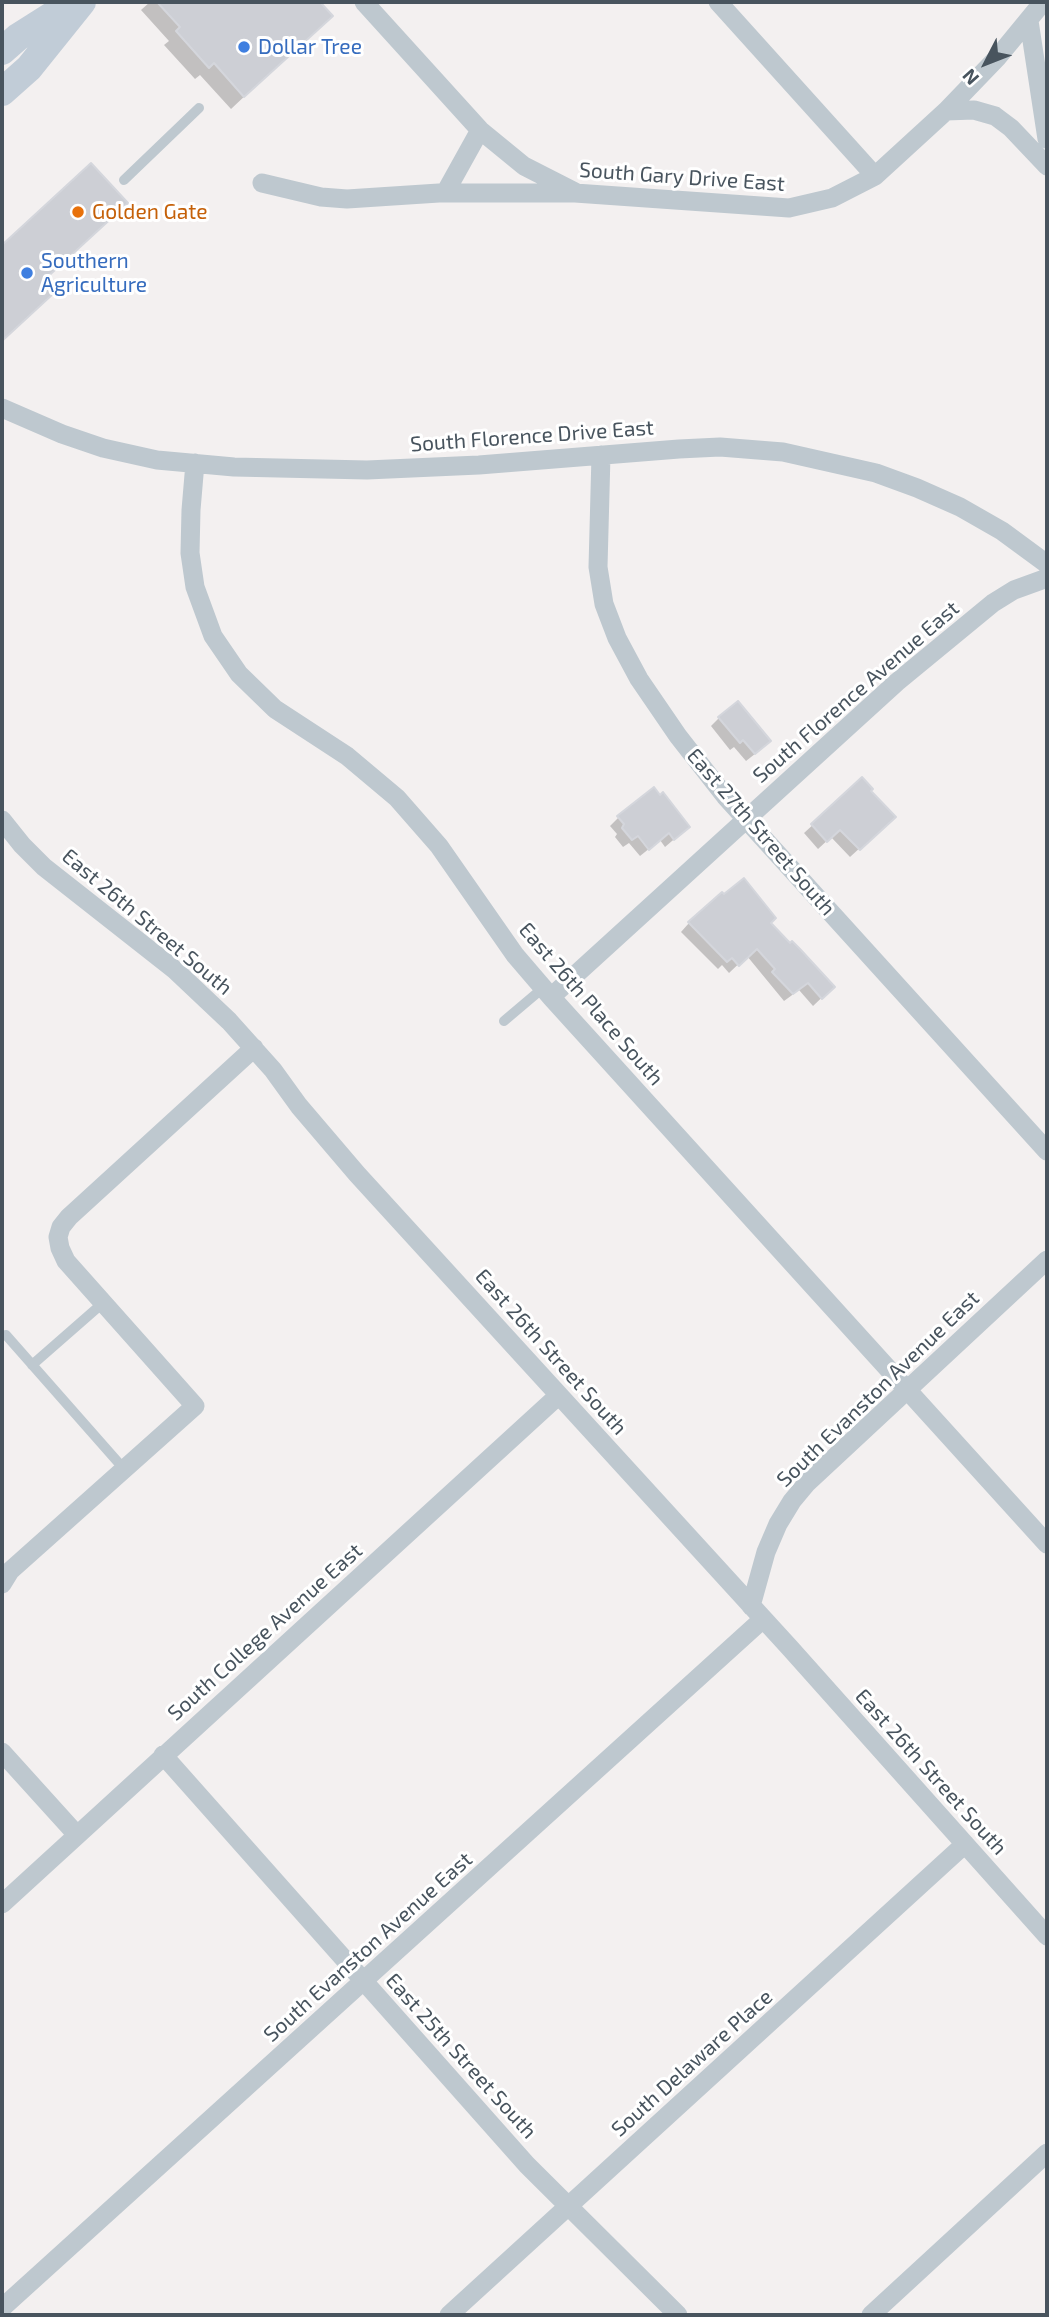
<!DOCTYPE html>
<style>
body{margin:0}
#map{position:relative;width:1049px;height:2317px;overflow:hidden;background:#f3f0f0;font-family:"Exo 2",sans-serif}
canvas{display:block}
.frame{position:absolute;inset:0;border:4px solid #48545e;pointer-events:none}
.north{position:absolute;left:951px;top:28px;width:70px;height:70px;-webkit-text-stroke:5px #fff;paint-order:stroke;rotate:228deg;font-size:19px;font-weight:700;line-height:28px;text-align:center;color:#48545e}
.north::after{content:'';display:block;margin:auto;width:24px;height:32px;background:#48545e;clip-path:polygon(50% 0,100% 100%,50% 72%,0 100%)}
</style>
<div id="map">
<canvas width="1049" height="2317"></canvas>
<div class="frame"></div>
<div class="north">N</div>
</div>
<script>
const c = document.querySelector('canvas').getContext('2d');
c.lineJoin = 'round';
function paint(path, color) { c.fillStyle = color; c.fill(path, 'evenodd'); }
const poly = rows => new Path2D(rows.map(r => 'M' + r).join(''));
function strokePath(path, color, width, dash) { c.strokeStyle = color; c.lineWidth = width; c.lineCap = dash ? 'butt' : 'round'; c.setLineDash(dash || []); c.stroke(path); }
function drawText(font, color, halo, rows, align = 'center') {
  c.font = font + ' "Exo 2",sans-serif'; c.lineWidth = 6; c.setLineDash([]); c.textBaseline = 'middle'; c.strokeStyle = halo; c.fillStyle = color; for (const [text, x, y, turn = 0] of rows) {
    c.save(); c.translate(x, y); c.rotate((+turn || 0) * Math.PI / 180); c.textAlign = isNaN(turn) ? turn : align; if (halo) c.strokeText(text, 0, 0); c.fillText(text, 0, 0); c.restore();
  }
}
paint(poly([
 [150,2,317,2,330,16,231,109,200,75,195,79,164,45,169,41,141,10],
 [719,718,760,750,746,761,734,747,730,750,711,726],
 [862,780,885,825,850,857,831,837,818,849,804,833],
 [619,817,679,835,665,847,660,840,640,856,629,843,623,847,615,837,617,834,610,826],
 [689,923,769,923,833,987,813,1006,799,990,784,1001,747,956,729,973,722,965,718,969,681,932]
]), '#0003');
const building = poly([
 [157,2,320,2,333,16,244,97,214,63,209,68,176,31,180,27,157,2],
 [91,163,128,203,43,281,54,293,2,341,2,245,91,163],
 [738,701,771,741,755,754,743,740,740,743,718,717,738,701],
 [862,777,873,789,871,791,896,817,860,850,840,830,827,842,811,824,862,777],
 [654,787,660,795,663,792,690,827,674,840,669,833,649,850,638,836,632,840,622,828,624,824,617,816,654,787],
 [744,878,776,918,771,923,790,943,792,941,800,949,835,987,822,999,808,983,793,994,772,972,775,969,757,949,739,966,732,958,727,962,688,922,722,892,724,894,744,878]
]);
paint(building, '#cdcfd5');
strokePath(building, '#d4d6dc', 2);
strokePath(poly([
 [124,180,199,108],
 [504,1021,543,988],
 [6,1335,124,1469],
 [32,1365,104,1302]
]), '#bec8cf', 10);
strokePath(poly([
 [364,2,480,130,524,166,575,192],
 [718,2,875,176],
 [1029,21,1047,139],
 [946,111,974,110,995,116,1011,128,1047,166],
 [262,183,321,197,347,199,439,193,575,193,789,208,832,198,875,176,946,111,997,58,1043,2],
 [445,193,480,130],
 [2,408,62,434,103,448,157,460,234,467,367,470,479,465,679,449,720,447,783,452,876,473,917,488,960,507,1002,531,1047,564],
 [601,455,598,567,604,604,617,638,639,679,678,736,725,796,1047,1151],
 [195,463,191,510,190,553,195,587,213,636,239,674,275,709,347,756,397,798,439,846,515,955,551,997,1047,1544],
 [2,820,22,845,44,867,175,970,229,1021,273,1070,299,1106,357,1174,790,1648,1047,1936],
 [551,997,897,682,993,603,1014,590,1047,578],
 [2,1584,10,1571,195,1406,66,1261,60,1248,58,1237,61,1227,69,1217,254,1048],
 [751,1606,766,1552,778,1524,792,1501,807,1483,1047,1260],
 [2,1752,77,1835],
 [163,1755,527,2165,678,2315],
 [2,1904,559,1395],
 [2,2308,763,1619],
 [449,2315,965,1844],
 [871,2315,1047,2153]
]), '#bec8cf', 19);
strokePath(poly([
 [2,51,18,37,72,3],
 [2,92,29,68,82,2]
]), '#c1ccd7', 28);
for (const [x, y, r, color] of [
 [244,47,7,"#3f7fe0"],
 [78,212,7,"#e8710a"],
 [27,273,7,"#3f7fe0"]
]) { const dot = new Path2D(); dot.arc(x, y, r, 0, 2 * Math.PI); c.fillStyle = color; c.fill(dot); strokePath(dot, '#fff', 2.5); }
drawText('21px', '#366cbe', '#fff', [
 ["Dollar Tree",258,47],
 ["Southern",41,261],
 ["Agriculture",41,285]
], 'left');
drawText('21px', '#48545e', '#fff', [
 ["South Gary Drive East",682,177,4],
 ["South Florence Drive East",532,436,-4],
 ["South Florence Avenue East",856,692,-41],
 ["East 27th Street South",761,832,49],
 ["East 26th Street South",147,922,40],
 ["East 26th Place South",591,1004,49],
 ["East 26th Street South",551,1352,48],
 ["South Evanston Avenue East",878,1389,-44],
 ["South College Avenue East",265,1632,-42],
 ["East 26th Street South",931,1772,48],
 ["South Evanston Avenue East",368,1947,-42],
 ["East 25th Street South",461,2056,48],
 ["South Delaware Place",692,2063,-42]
]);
drawText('21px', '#c56008', '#fff', [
 ["Golden Gate",92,212]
], 'left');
</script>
